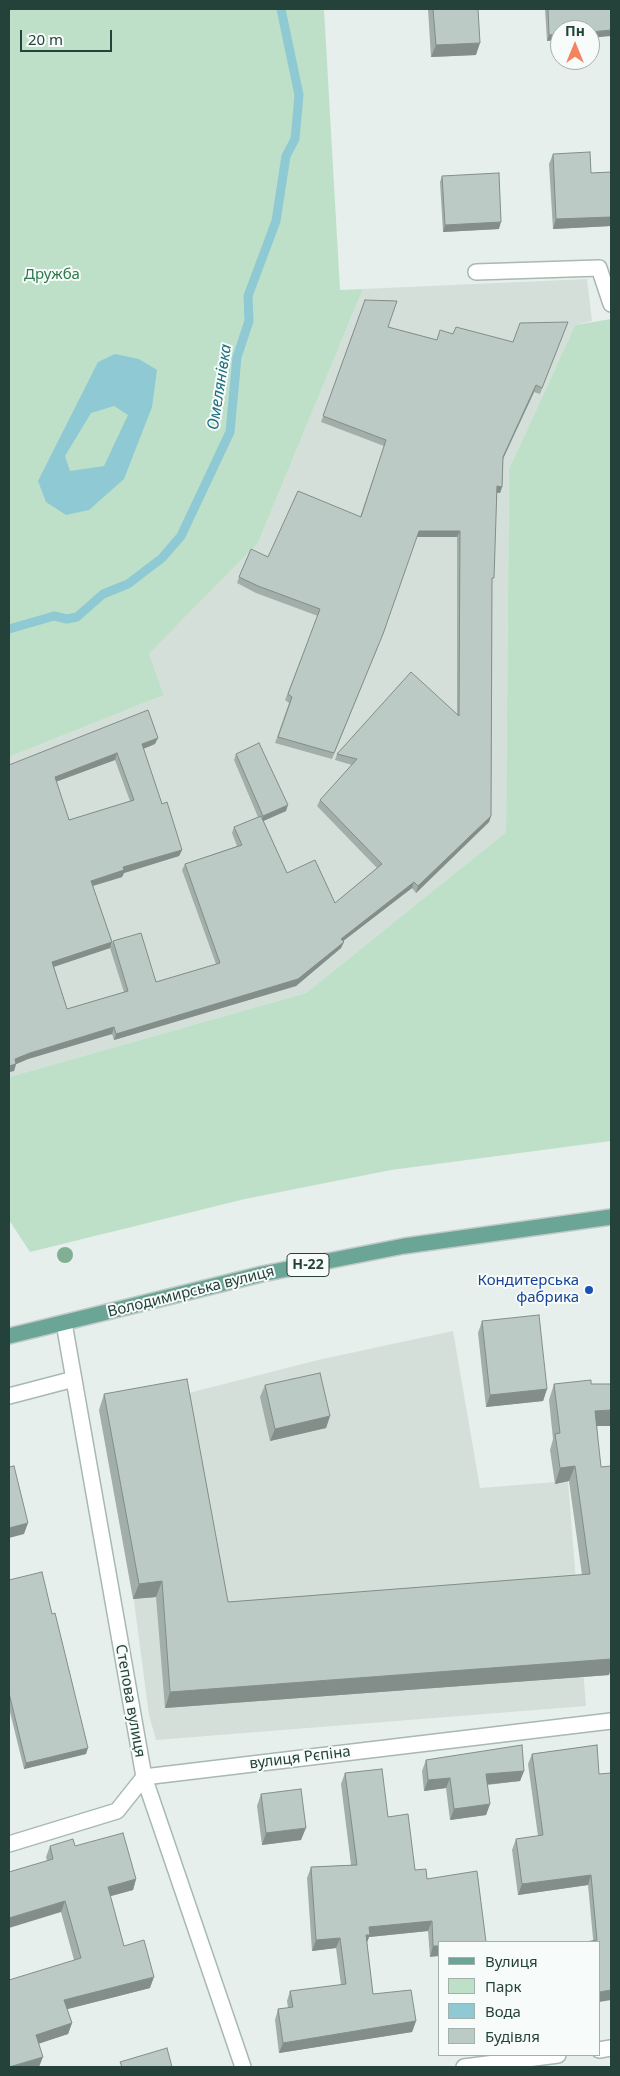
<!DOCTYPE html>
<meta charset="utf-8">
<style>
body{margin:0}
#map{position:relative;width:620px;height:2076px;overflow:hidden;background:#e6efeb;font-family:"Noto Sans",sans-serif}
canvas{display:block}
.frame{position:absolute;inset:0;border:10px solid #24423a;pointer-events:none}
.legend{position:absolute;left:438px;top:1941px;width:162px;height:115px;box-sizing:border-box;background:#f7fbf9;border:1px solid #a3b1ad;margin:0;padding:6px 9px;list-style:none;font-size:15px;color:#24423a}
.legend li{display:flex;align-items:center;gap:10px;height:25px}
.legend b{width:25px;border:1px solid #a3b1ad}
.north{position:absolute;left:550px;top:20px;width:50px;height:50px;box-sizing:border-box;background:#f7fbf9;border:1px solid #a3b1ad;border-radius:50%;rotate:0deg;font-size:14px;font-weight:700;line-height:20px;text-align:center;color:#24423a}
.north::after{content:'';display:block;margin:auto;width:18px;height:22px;background:#f4845f;clip-path:polygon(50% 0,100% 100%,50% 72%,0 100%)}
.scale{position:absolute;left:20px;top:30px;width:92px;height:22px;box-sizing:border-box;border:2px solid #24423a;border-top:0;padding-left:6px;font-size:15px;line-height:18px;white-space:nowrap;color:#24423a;-webkit-text-stroke:4px #f7fbf9;paint-order:stroke}
</style>
<div id="map">
<canvas width="620" height="2076"></canvas>
<div class="frame"></div>
<ul class="legend">
<li><b style="height:6px;background:#6aa596"></b>Вулиця</li>
<li><b style="height:14px;background:#bfe0c8"></b>Парк</li>
<li><b style="height:14px;background:#8ec9d4"></b>Вода</li>
<li><b style="height:14px;background:#bbcac4"></b>Будівля</li>
</ul>
<div class="north">Пн</div>
<div class="scale">20 m</div>
</div>
<script>
const c = document.querySelector('canvas').getContext('2d');
c.lineJoin = 'round';
function paint(path, color) { c.fillStyle = color; c.fill(path, 'evenodd'); }
const poly = rows => new Path2D(rows.map(r => 'M' + r).join(''));
function strokePath(path, color, width, dash) { c.strokeStyle = color; c.lineWidth = width; c.lineCap = dash ? 'butt' : 'round'; c.setLineDash(dash || []); c.stroke(path); }
function drawText(font, color, halo, rows, align = 'center') {
  c.font = font + ' "Noto Sans",sans-serif'; c.lineWidth = 4; c.setLineDash([]); c.textBaseline = 'middle'; c.strokeStyle = halo; c.fillStyle = color; for (const [text, x, y, turn = 0] of rows) {
    c.save(); c.translate(x, y); c.rotate((+turn || 0) * Math.PI / 180); c.textAlign = isNaN(turn) ? turn : align; if (halo) c.strokeText(text, 0, 0); c.fillText(text, 0, 0); c.restore();
  }
}
paint(poly([
 [587,279,592,321,575,325,509,469,506,832,306,993,9,1077,9,757,164,695,149,654,258,543,363,289],
 [453,1331,480,1488,568,1481,586,1706,156,1740,149,1715,134,1601,99,1410,181,1395,318,1360]
]), '#d4dfda');
paint(poly([
 [9,9,324,9,340,290,363,289,258,543,149,654,164,695,9,757],
 [611,319,611,1141,391,1170,245,1199,30,1252,9,1220,9,1077,306,993,506,832,509,469,575,325]
]), '#bfe0c8');
paint(poly([
 [115,354,139,359,157,370,152,407,124,479,89,510,66,515,46,502,38,481,98,362],
 [114,406,128,415,104,466,70,471,65,456,91,413]
]), '#8ec9d4');
strokePath(poly([
 [9,629,54,616,67,619,77,617,103,594,128,584,162,558,181,536,230,432,237,357,249,321,248,296,276,221,286,156,295,139,299,95,281,9]
]), '#8ec9d4', 9);
const service = poly([
 [476,272,599,268,611,304]
]);
const minor = poly([
 [64,1323,144,1777,243,2067],
 [9,1396,74,1379],
 [9,1844,117,1811,144,1777,611,1721],
 [599,2050,611,2048],
 [464,2067,558,2055]
]);
const primary = poly([
 [9,1336,262,1274,404,1246,611,1217]
]);
strokePath(service, '#a8b8b2', 18);
strokePath(minor, '#a8b8b2', 18);
strokePath(primary, '#c2cac8', 18);
strokePath(service, '#fff', 15);
strokePath(minor, '#fff', 15);
strokePath(primary, '#6aa596', 15);
c.fillStyle = '#80af93';
for (const [x, y] of [
 [65,1255]
]) { c.beginPath(); c.arc(x, y, 8, 0, 2 * Math.PI); c.fill(); }
paint(poly([
 [428,9,478,9,476,55,431,57],
 [545,9,611,9,547,41],
 [553,154,591,173,611,172,611,226,553,229,549,164],
 [442,176,499,229,443,232,440,182],
 [365,300,388,327,437,340,453,334,513,342,568,322,540,394,534,392,503,459,502,487,500,493,497,493,492,584,491,816,489,822,416,893,412,888,343,941,341,948,296,986,114,1040,112,1034,28,1059,16,1064,14,1071,9,1072,9,765,155,744,143,749,162,804,182,850,179,856,124,873,122,877,93,886,112,942,110,948,54,967,67,1009,124,992,110,948,113,941,156,982,216,964,182,870,185,864,237,846,232,833,234,827,258,817,234,760,236,754,286,811,263,821,287,873,335,903,377,868,317,806,320,800,352,765,335,760,337,754,457,714,457,537,416,537,380,641,332,759,275,743,289,703,285,700,318,616,256,593,237,583,239,577,268,557,360,517,384,446,321,422],
 [115,760,130,801,69,820,56,782],
 [482,1321,547,1389,543,1401,486,1407,478,1333],
 [554,1384,611,1384,611,1426,597,1426,609,1675,165,1708,156,1597,133,1599,99,1410,104,1394,228,1602,582,1575,569,1481,555,1484,550,1450,553,1439,549,1400],
 [265,1385,330,1416,326,1428,270,1441,260,1397],
 [9,1580,86,1754,24,1769,9,1708],
 [597,1745,599,2002,588,1885,518,1895,512,1850,516,1839,538,1836,528,1764,532,1754],
 [426,1760,524,1771,520,1781,487,1785,490,1804,486,1815,450,1820,446,1788,424,1791,422,1771],
 [345,1773,388,1817,415,1870,427,1879,439,1942,430,1957,428,1931,369,1937,367,1942,373,1994,416,2021,412,2032,279,2053,275,2020,278,2009,288,2008,287,2001,290,1991,341,1985,336,1948,312,1951,307,1878,311,1867,351,1865,341,1784],
 [261,1794,301,1840,262,1845,257,1806],
 [50,1846,75,1846,136,1879,133,1890,110,1896,124,1946,150,1988,67,2009,72,2023,68,2034,39,2043,9,2067,74,1960,46,1857]
]), '#a1aea9');
paint(poly([
 [611,30,611,36,590,38,590,32],
 [560,34,560,40,547,41,549,35],
 [480,43,476,55,431,57,436,45],
 [611,217,611,226,553,229,556,219],
 [501,222,499,229,443,232,445,225],
 [536,385,534,392,501,463,503,457],
 [497,486,502,487,500,493,495,492],
 [419,531,460,531,457,537,416,537],
 [158,738,155,744,140,750,142,744],
 [117,753,115,760,52,783,55,777],
 [288,805,286,811,261,822,263,816],
 [491,816,489,822,416,893,418,886],
 [182,850,179,856,124,873,122,877,89,887,91,881,123,867],
 [414,882,412,888,338,945,341,939],
 [112,942,110,948,50,968,52,962],
 [344,942,341,948,296,986,114,1040,116,1034],
 [114,1027,112,1034,28,1059,14,1065,16,1064,14,1071,9,1072,9,1066,15,1059,30,1053],
 [547,1389,543,1401,486,1407,490,1395],
 [611,1410,611,1426,589,1426,595,1411],
 [330,1416,326,1428,270,1441,275,1429],
 [575,1466,569,1481,555,1484,560,1468],
 [28,1523,24,1534,9,1538,9,1528],
 [162,1581,156,1597,133,1599,139,1584],
 [611,1659,611,1669,609,1675,165,1708,170,1692],
 [88,1748,86,1754,24,1769,26,1763],
 [524,1771,520,1781,482,1785,486,1774],
 [450,1778,446,1788,424,1791,428,1780],
 [490,1804,486,1815,450,1820,454,1809],
 [306,1828,301,1840,262,1845,266,1833],
 [591,1875,588,1885,518,1895,522,1884],
 [136,1879,133,1890,104,1898,108,1887],
 [65,1901,61,1912,9,1928,9,1918],
 [432,1921,428,1931,369,1937,366,1945,362,1946,369,1927],
 [340,1938,336,1948,312,1951,316,1940],
 [433,1946,439,1946,439,1956,430,1957],
 [154,1977,150,1988,60,2011,64,2000],
 [611,1990,611,2000,599,2002,599,1992],
 [416,2021,412,2032,279,2053,283,2043],
 [72,2023,68,2034,32,2046,36,2035],
 [43,2057,39,2067,9,2067]
]), '#838d89');
const building = poly([
 [433,9,478,9,480,43,436,45,433,9],
 [548,9,611,9,611,30,590,32,590,30,560,30,560,34,549,35,548,9],
 [590,152,591,173,611,172,611,217,556,219,553,154,590,152],
 [499,173,501,222,445,225,442,176,499,173],
 [365,300,397,301,388,327,437,340,440,330,453,334,456,327,513,342,520,323,568,322,542,388,536,385,503,457,502,487,497,486,494,578,492,578,491,816,418,886,414,882,341,939,344,942,298,979,116,1034,114,1027,30,1053,15,1059,16,1064,9,1066,9,765,148,710,158,738,142,744,162,804,167,802,182,850,123,867,124,870,91,881,112,942,52,962,67,1009,128,991,113,941,141,933,156,982,220,963,185,864,242,845,234,827,261,816,287,873,315,860,335,903,382,864,320,800,357,759,337,754,411,672,459,716,460,531,419,531,383,634,334,753,278,737,292,697,288,694,320,609,258,586,239,577,251,549,268,557,298,491,361,517,386,440,323,416,365,300],
 [117,753,134,800,69,820,55,777,117,753],
 [259,743,288,805,263,816,236,754,259,743],
 [539,1315,547,1389,490,1395,482,1321,539,1315],
 [320,1373,330,1416,275,1429,265,1385,320,1373],
 [187,1379,228,1602,590,1574,575,1466,560,1468,555,1434,560,1433,554,1384,591,1380,591,1384,611,1384,611,1410,595,1411,601,1467,611,1466,611,1659,170,1692,162,1581,139,1584,104,1394,187,1379],
 [14,1466,28,1523,9,1528,9,1467,14,1466],
 [42,1572,52,1614,55,1613,88,1748,26,1763,9,1693,9,1580,42,1572],
 [522,1745,524,1771,486,1774,490,1804,454,1809,450,1778,428,1780,426,1760,522,1745],
 [597,1745,599,1774,611,1773,611,1990,599,1992,599,1942,586,1942,597,1940,591,1875,522,1884,516,1839,543,1835,532,1754,597,1745],
 [382,1769,388,1817,408,1814,415,1870,426,1869,427,1879,477,1871,486,1942,439,1942,439,1946,433,1946,432,1921,369,1927,370,1935,366,1935,373,1994,411,1990,416,2021,283,2043,278,2009,293,2007,290,1991,346,1984,340,1938,316,1940,311,1867,357,1865,345,1773,382,1769],
 [301,1789,306,1828,266,1833,261,1794,301,1789],
 [123,1833,136,1879,108,1887,124,1946,144,1940,154,1977,64,2000,72,2023,36,2035,43,2057,9,2067,9,1980,81,1958,65,1901,9,1918,9,1872,53,1859,50,1846,73,1839,75,1846,123,1833],
 [167,2048,172,2067,122,2067,120,2062,167,2048]
]);
paint(building, '#bbcac4');
strokePath(building, '#838d89', 1);
for (const [x, y, r, color] of [
 [589,1290,5,"#1a4fb4"]
]) { const dot = new Path2D(); dot.arc(x, y, r, 0, 2 * Math.PI); c.fillStyle = color; c.fill(dot); strokePath(dot, '#f7fbf9', 2); }
for (const [x, y, w] of [
 [308,1265,42]
]) { const box = new Path2D(); box.roundRect(x - w / 2, y - 11.5, w, 23, 4); c.fillStyle = '#f7fbf9'; c.fill(box); strokePath(box, '#24423a', 1); }
drawText('bold 14px', '#24423a', null, [
 ["Н-22",308,1265]
]);
drawText('15px', '#2d7a4b', '#f7fbf9', [
 ["Дружба",52,275]
]);
drawText('15px', '#164399', '#f7fbf9', [
 ["Кондитерська",579,1281],
 ["фабрика",579,1298]
], 'right');
drawText('15px', '#24423a', '#f7fbf9', [
 ["Володимирська вулиця",191,1292,-14],
 ["Степова вулиця",130,1701,80],
 ["вулиця Рєпіна",300,1758,-7]
]);
drawText('italic 16px', '#1c6f80', '#f7fbf9', [
 ["Омелянівка",220,387,-81]
]);
</script>
